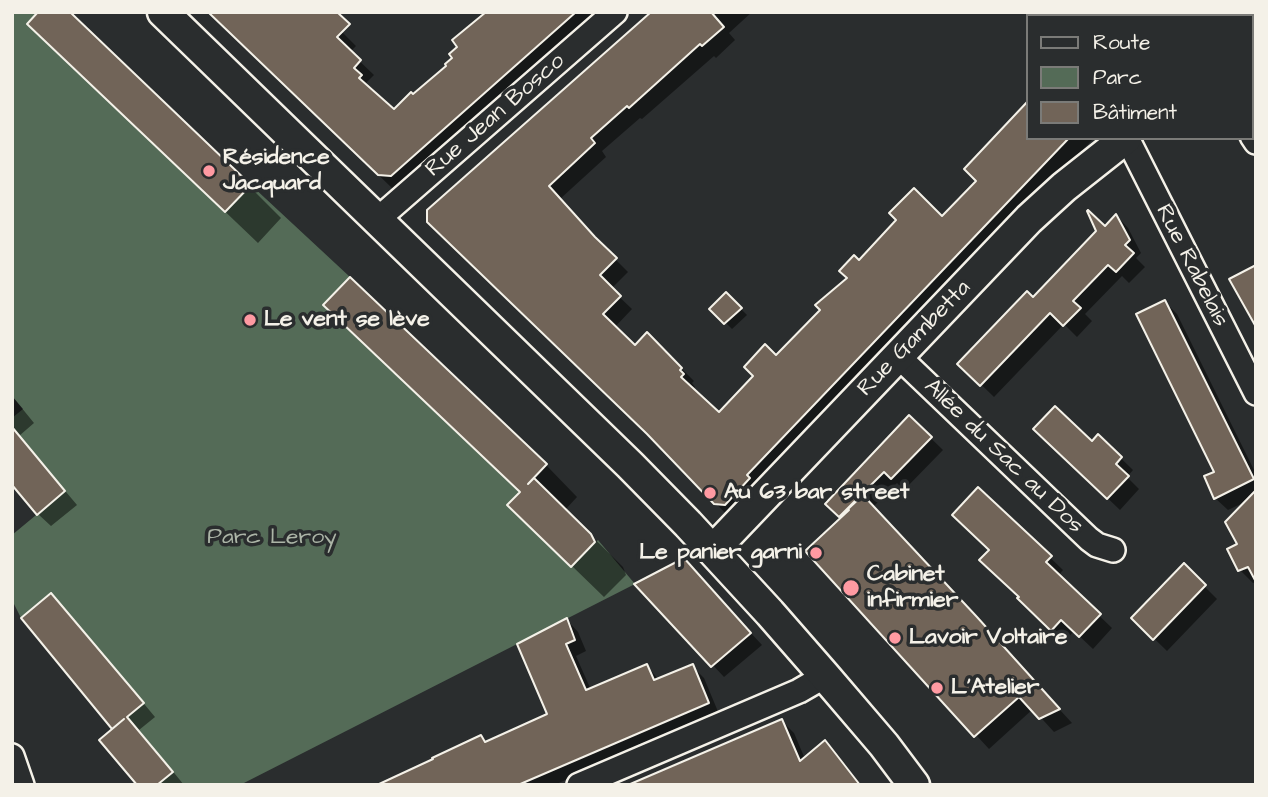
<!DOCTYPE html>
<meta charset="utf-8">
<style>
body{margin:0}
#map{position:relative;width:1268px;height:797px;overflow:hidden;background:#2a2d2e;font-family:"Architects Daughter",sans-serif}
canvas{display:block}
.frame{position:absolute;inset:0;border:14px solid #f4f1e8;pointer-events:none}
.legend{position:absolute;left:1026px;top:14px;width:228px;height:126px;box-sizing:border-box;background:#2a2d2e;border:2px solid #7b7b78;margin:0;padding:9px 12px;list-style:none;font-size:21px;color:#f4f1e8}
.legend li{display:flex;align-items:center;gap:14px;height:35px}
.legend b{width:35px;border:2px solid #7b7b78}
</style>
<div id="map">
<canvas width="1268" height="797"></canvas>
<div class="frame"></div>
<ul class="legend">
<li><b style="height:9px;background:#2a2d2e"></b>Route</li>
<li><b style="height:19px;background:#546b57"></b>Parc</li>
<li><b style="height:19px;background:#716458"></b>Bâtiment</li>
</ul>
</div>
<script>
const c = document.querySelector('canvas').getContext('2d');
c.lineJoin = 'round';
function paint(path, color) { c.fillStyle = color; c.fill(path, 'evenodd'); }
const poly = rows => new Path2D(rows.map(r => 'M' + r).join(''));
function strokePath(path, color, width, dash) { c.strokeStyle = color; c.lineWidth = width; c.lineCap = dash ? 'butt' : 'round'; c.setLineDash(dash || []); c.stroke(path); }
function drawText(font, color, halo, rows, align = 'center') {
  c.font = font + ' "Architects Daughter",sans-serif'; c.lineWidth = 7; c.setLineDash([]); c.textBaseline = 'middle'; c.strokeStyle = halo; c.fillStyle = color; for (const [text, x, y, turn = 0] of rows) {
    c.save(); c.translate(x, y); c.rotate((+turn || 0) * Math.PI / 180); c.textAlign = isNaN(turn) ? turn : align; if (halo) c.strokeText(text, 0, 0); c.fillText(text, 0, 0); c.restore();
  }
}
paint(poly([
 [12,12,38,12,93,86,224,212,251,185,350,277,323,306,520,492,571,566,598,540,635,584,240,785,157,785,173,772,127,717,97,648,51,593,21,618,12,600,12,535,65,491,12,427,12,418,23,409,12,396]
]), '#546b57');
paint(poly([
 [210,12,342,32,356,46,350,52,374,75,366,83,374,90,372,92,394,111,413,97,448,66,488,12,606,12,405,189,393,189],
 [654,12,752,12,729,33,735,40,716,58,714,56,642,119,640,118,602,151,606,157,560,199,605,249,628,272,611,289,632,309,615,327,635,347,647,334,694,381,692,383,695,387,692,390,719,414,823,310,849,278,859,263,942,218,978,181,966,169,1028,103,1028,138,1094,138,758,489,728,516,654,439,429,221],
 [1068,12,1109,12,1113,16,1071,16],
 [61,55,249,186,281,218,258,243],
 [1117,216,1128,228,1141,253,1136,258,1145,267,1129,283,1122,276,1085,314,1092,321,1077,337,1064,324,994,397,960,364,1033,300],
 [726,294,747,315,732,329,712,309],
 [1165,302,1177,314,1256,474,1256,582,1253,583,1240,570,1230,550,1239,545,1247,501,1228,510,1215,498,1217,472],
 [325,305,546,465,577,497,565,510,623,567,626,575,604,597,542,537,522,493],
 [12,396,34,423,19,436,77,505,51,526,38,514,12,482],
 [909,417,943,450,904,490,897,483,873,507,1072,723,1054,732,1033,709,989,749,807,551,843,519,828,504],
 [1098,436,1133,470,1127,477,1139,489,1120,510,1048,441,1092,443],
 [979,489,1063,570,1058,576,1112,628,1093,649,1074,631,1064,642,1020,598,991,550],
 [1184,566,1217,599,1167,651,1133,618],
 [695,573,762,645,724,677,637,584],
 [51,595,64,608,155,717,139,730,184,785,139,785,115,729,24,618],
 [567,620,578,632,586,651,576,656,591,690,647,666,659,680,692,666,704,678,719,714,554,785,380,785,481,737,487,743,549,715],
 [782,721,794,733,805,759,825,742,837,755,861,785,633,785]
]), '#0007');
const building = poly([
 [38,12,70,12,251,185,225,212,27,24,38,12],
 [208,12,337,12,350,24,337,37,361,60,354,68,362,75,359,78,394,109,411,92,413,94,446,66,445,64,452,58,449,54,457,47,452,40,486,12,576,12,391,176,378,175,208,12],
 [651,12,711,12,724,27,702,46,700,44,629,108,627,106,591,138,595,143,549,186,595,237,617,258,600,275,621,296,603,314,635,345,647,332,682,368,680,370,684,374,681,377,719,412,753,376,744,367,765,344,776,355,820,310,815,305,847,278,839,271,854,255,859,260,896,220,889,213,914,188,942,216,976,181,964,169,1028,101,1028,138,1069,138,747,475,750,478,725,505,714,504,647,434,427,222,427,210,651,12],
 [1088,210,1105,226,1116,214,1130,240,1125,245,1134,253,1116,272,1108,265,1073,301,1081,308,1063,326,1050,313,980,386,957,364,1027,291,1033,297,1096,231,1087,211,1088,210],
 [1256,265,1256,327,1229,279,1256,265],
 [350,277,547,464,528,484,534,478,591,534,595,542,571,567,507,505,520,492,323,305,350,277],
 [726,292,742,308,724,324,709,309,726,292],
 [1165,300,1254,479,1214,499,1204,476,1214,472,1136,314,1165,300],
 [1055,406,1092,441,1098,434,1122,457,1116,464,1129,476,1107,499,1033,429,1055,406],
 [909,415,932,437,891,479,884,472,839,517,825,504,909,415],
 [12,427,65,491,37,515,12,485,12,427],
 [978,487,1052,556,1046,562,1101,614,1079,637,1061,620,1051,631,1017,598,1019,597,979,560,989,550,952,515,978,487],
 [1256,490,1256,582,1248,567,1238,571,1227,549,1237,544,1225,522,1256,490],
 [863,495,977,617,1060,709,1039,719,1019,697,974,737,805,551,849,510,848,509,863,495],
 [684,558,751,633,711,667,634,584,684,558],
 [1184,563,1206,585,1153,640,1131,618,1184,563],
 [51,593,144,703,127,717,173,772,157,785,137,785,99,740,124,719,112,729,21,618,51,593],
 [567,618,575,640,566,644,586,690,647,664,654,680,693,664,709,703,518,785,377,785,433,759,432,758,481,735,485,742,547,714,517,644,567,618],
 [782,719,800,761,825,740,860,785,628,785,782,719]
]);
paint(building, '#716458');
strokePath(building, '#f4f1e8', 2);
const minor = poly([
 [1139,12,1143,16],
 [1252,136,1256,142],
 [1127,138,1256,393],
 [378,219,615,12],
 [898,356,1089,539,1097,545,1113,550],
 [12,756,22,785],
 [579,785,799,691,825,676]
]);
const tertiary = poly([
 [163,12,630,465,688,524,770,613,825,676,884,745,914,785],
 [1252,56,1256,67],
 [1252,96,1256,86],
 [713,550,1029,219,1064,187,1126,138]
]);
strokePath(minor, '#f4f1e8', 28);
strokePath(tertiary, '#f4f1e8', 35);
strokePath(minor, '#2a2d2e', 23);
strokePath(tertiary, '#2a2d2e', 30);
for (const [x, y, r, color] of [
 [209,171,7,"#ff9aa2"],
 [250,320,7,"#ff9aa2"],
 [710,493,7,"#ff9aa2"],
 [816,553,7,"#ff9aa2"],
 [851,588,9,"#ff9aa2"],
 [895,638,7,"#ff9aa2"],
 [937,688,7,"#ff9aa2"]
]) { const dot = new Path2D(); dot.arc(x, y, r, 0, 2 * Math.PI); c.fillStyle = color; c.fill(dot); strokePath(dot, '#2a2d2e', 2.5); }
drawText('23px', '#f4f1e8', '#2a2d2e', [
 ["Rue Jean Bosco",496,116,-41],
 ["Rue Rabelais",1191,266,63],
 ["Rue Gambetta",915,339,-46],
 ["Allée du Sac au Dos",1003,457,44]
]);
drawText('bold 23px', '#f4f1e8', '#2a2d2e', [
 ["Résidence",223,158],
 ["Jacquard",223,184],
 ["Le vent se lève",264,320],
 ["Au 63 bar street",724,493],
 ["Le panier garni",802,553,"right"],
 ["Cabinet",867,575],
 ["infirmier",867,601],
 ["Lavoir Voltaire",909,638],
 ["L’Atelier",951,688]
], 'left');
drawText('23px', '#acb5a7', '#2a2d2e', [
 ["Parc Leroy",272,538]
]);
</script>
